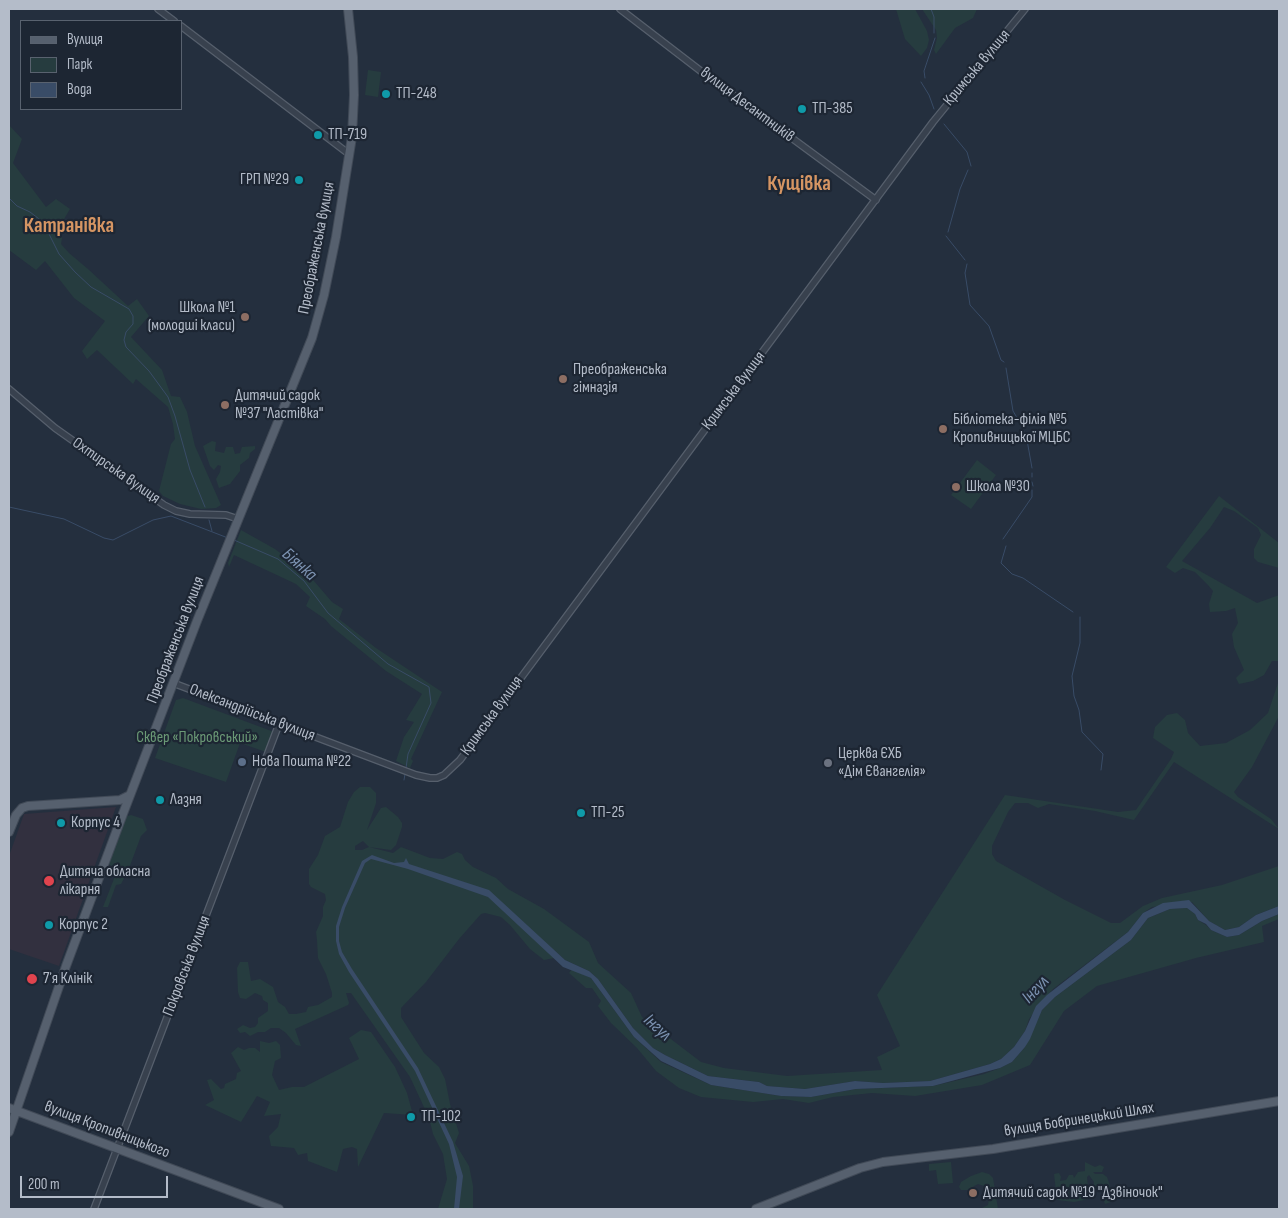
<!DOCTYPE html>
<meta charset="utf-8">
<style>
body{margin:0}
#map{position:relative;width:1288px;height:1218px;overflow:hidden;background:#242f3e;font-family:"Sofia Sans Condensed",sans-serif}
canvas{display:block}
.frame{position:absolute;inset:0;border:10px solid #b4bcc9;pointer-events:none}
.legend{position:absolute;left:20px;top:20px;width:162px;height:90px;box-sizing:border-box;background:#1d2633;border:1px solid #59626f;margin:0;padding:6px 9px;list-style:none;font-size:15px;color:#b4bcc9}
.legend li{display:flex;align-items:center;gap:10px;height:25px}
.legend b{width:25px;border:1px solid #59626f}
.scale{position:absolute;left:20px;top:1176px;width:148px;height:22px;box-sizing:border-box;border:2px solid #b4bcc9;border-top:0;padding-left:6px;font-size:15px;line-height:18px;white-space:nowrap;color:#b4bcc9;-webkit-text-stroke:4px #1d2633;paint-order:stroke}
</style>
<div id="map">
<canvas width="1288" height="1218"></canvas>
<div class="frame"></div>
<ul class="legend">
<li><b style="height:6px;background:#56606e"></b>Вулиця</li>
<li><b style="height:14px;background:#263c3f"></b>Парк</li>
<li><b style="height:14px;background:#394c67"></b>Вода</li>
</ul>
<div class="scale">200 m</div>
</div>
<script>
const c = document.querySelector('canvas').getContext('2d');
c.lineJoin = 'round';
function paint(path, color) { c.fillStyle = color; c.fill(path, 'evenodd'); }
const poly = rows => new Path2D(rows.map(r => 'M' + r).join(''));
function strokePath(path, color, width, dash) { c.strokeStyle = color; c.lineWidth = width; c.lineCap = dash ? 'butt' : 'round'; c.setLineDash(dash || []); c.stroke(path); }
function drawText(font, color, halo, rows, align = 'center') {
  c.font = font + ' "Sofia Sans Condensed",sans-serif'; c.lineWidth = 4.5; c.setLineDash([]); c.textBaseline = 'middle'; c.strokeStyle = halo; c.fillStyle = color; for (const [text, x, y, turn = 0] of rows) {
    c.save(); c.translate(x, y); c.rotate((+turn || 0) * Math.PI / 180); c.textAlign = isNaN(turn) ? turn : align; if (halo) c.strokeText(text, 0, 0); c.fillText(text, 0, 0); c.restore();
  }
}
paint(poly([
 [116,807,59,966,9,949,9,856,24,814]
]), '#32303f');
paint(poly([
 [896,9,915,9,927,31,929,40,927,48,921,56,905,39],
 [922,9,977,9,973,18,955,28,936,54,934,50,937,38,936,30],
 [368,70,381,72,378,97,365,95],
 [9,125,22,139,13,163,46,207,56,199,70,209,57,231,62,238,61,244,69,253,88,269,128,306,137,299,149,316,131,337,162,370,171,396,180,397,187,412,195,446,221,505,216,508,201,509,180,504,163,496,159,491,171,444,175,439,173,424,168,407,136,379,133,384,97,350,87,359,82,351,105,321,74,298,45,261,36,270,9,250],
 [212,441,216,442,215,451,224,453,226,447,233,447,235,454,240,453,242,447,255,446,255,449,250,453,249,458,240,465,240,471,230,484,219,488,216,479,220,472,221,466,218,465,214,470,210,466,203,446],
 [977,460,996,475,971,509,951,495],
 [1219,496,1279,543,1279,568,1258,562,1254,558,1254,549,1261,535,1258,528,1234,511,1224,507,1210,528,1182,561,1257,603,1279,595,1279,661,1272,661,1264,675,1253,681,1239,684,1236,678,1244,670,1234,647,1232,634,1238,623,1235,608,1226,611,1210,612,1209,604,1213,591,1208,585,1195,572,1183,568,1175,573,1166,567],
 [241,530,275,549,308,574,332,602,343,609,339,619,376,648,442,692,411,759,413,761,410,768,396,761,404,737,414,722,406,720,422,694,386,671,331,626,325,619,306,606,310,597,296,584,234,555,229,567,228,563],
 [1279,680,1279,716,1252,767,1234,792,1238,797,1271,819,1279,829,1174,762,1134,820,1095,811,1049,804,1038,808,1028,803,1015,803,1008,812,992,846,992,854,996,861,1065,900,1111,923,1120,923,1143,906,1162,898,1222,885,1279,866,1279,906,1256,915,1239,927,1225,930,1209,921,1192,902,1152,907,1143,913,1128,932,1053,989,1029,1019,1025,1031,1014,1047,1001,1059,990,1064,930,1081,883,1083,855,1081,805,1089,767,1086,759,1082,708,1076,665,1055,653,1048,633,1028,598,979,589,971,565,960,554,950,554,958,544,960,530,949,510,925,501,917,485,913,481,914,459,939,426,982,401,1008,401,1017,424,1053,439,1067,445,1079,450,1104,459,1133,455,1143,469,1166,473,1186,473,1209,438,1209,447,1179,443,1154,433,1134,429,1118,410,1077,351,993,346,993,349,1003,348,1005,295,1029,301,1046,296,1045,286,1033,279,1028,271,1028,265,1032,258,1032,250,1036,245,1032,240,1033,237,1029,243,1025,250,1028,255,1027,258,1023,258,1018,268,1011,268,1003,263,1000,262,996,255,993,246,999,240,998,238,992,237,968,240,962,248,962,251,981,260,979,273,987,278,1002,285,1007,289,1014,296,1014,306,1012,308,1007,318,1005,332,997,332,993,326,974,318,958,317,940,316,932,323,916,323,907,326,900,325,894,311,887,309,884,309,869,318,855,325,836,340,827,348,802,354,792,360,787,370,787,376,793,376,803,367,830,381,808,386,807,398,817,402,823,402,827,396,845,391,850,369,847,363,841,355,846,355,850,362,850,369,847,393,853,401,847,430,858,443,859,457,852,462,854,465,860,473,867,496,878,508,889,544,909,589,942,598,963,631,993,642,1017,701,1062,724,1068,787,1076,882,1070,877,1057,900,1046,877,995,1005,795,1118,812,1136,810,1171,759,1174,752,1153,738,1155,727,1167,715,1177,713,1185,720,1188,733,1200,746,1226,743,1250,730,1268,713],
 [183,698,274,732,266,752,240,743,226,782,155,758,176,700],
 [131,815,143,819,147,830,141,836,128,871,121,884,116,885,108,907,103,907,117,871,116,868,110,865,108,862,125,817],
 [1187,908,1195,914,1198,920,1206,925,1211,930,1227,937,1239,935,1262,921,1279,914,1279,919,1262,926,1264,942,1196,958,1097,986,1064,1011,1030,1065,982,1085,915,1096,872,1093,833,1097,809,1103,783,1099,753,1102,701,1097,679,1088,656,1071,637,1048,611,1023,598,1006,601,1001,592,988,586,988,569,973,572,969,591,978,634,1037,661,1062,711,1085,781,1096,811,1097,856,1089,933,1086,984,1074,1000,1068,1012,1062,1025,1047,1042,1010,1055,997,1131,940,1148,918,1170,909],
 [361,1030,371,1032,395,1067,407,1093,413,1115,384,1113,358,1167,357,1149,352,1147,343,1149,337,1172,308,1161,307,1153,298,1155,294,1148,271,1146,269,1136,278,1127,281,1114,264,1116,270,1102,257,1096,241,1122,205,1105,214,1100,207,1080,211,1079,221,1089,224,1088,225,1084,236,1079,237,1073,241,1071,231,1053,238,1047,244,1050,249,1048,255,1048,260,1052,260,1041,269,1043,276,1041,280,1045,281,1058,275,1061,272,1075,279,1090,292,1087,304,1087,359,1059,349,1038],
 [951,1162,953,1183,938,1184,936,1170,929,1171,929,1164],
 [1085,1162,1095,1167,1100,1165,1104,1167,1102,1172,1093,1172,1095,1174,1103,1174,1107,1177,1113,1195,1111,1202,1105,1204,1104,1201,1105,1193,1104,1188,1100,1186,1093,1188,1094,1182,1089,1175,1087,1177,1089,1199,1074,1202,1057,1200,1054,1174,1059,1173,1061,1177,1060,1181,1066,1180,1069,1175,1073,1175,1074,1178,1078,1172,1085,1171],
 [982,1172,989,1174,993,1178,998,1209,980,1209,988,1205,989,1199,987,1191,984,1186,978,1184,967,1190,961,1190,959,1187,961,1182,971,1176]
]), '#263c3f');
paint(poly([
 [372,855,394,863,404,862,406,858,409,864,489,890,565,960,589,971,598,979,633,1028,653,1048,665,1055,708,1076,759,1082,767,1086,805,1089,855,1081,883,1083,930,1081,990,1064,1001,1059,1014,1047,1025,1031,1036,1006,1047,995,1128,932,1143,913,1163,903,1189,900,1209,921,1225,930,1239,927,1256,915,1279,906,1279,914,1262,921,1239,935,1227,937,1211,930,1206,924,1198,920,1195,914,1187,908,1170,909,1148,918,1131,940,1055,997,1042,1010,1030,1039,1025,1047,1012,1062,1000,1068,933,1086,856,1089,811,1097,781,1096,711,1085,661,1061,634,1037,591,978,563,967,488,897,408,869,371,859,365,863,345,908,339,927,339,941,342,952,352,969,418,1068,453,1142,463,1176,459,1209,454,1209,457,1177,449,1144,415,1071,349,972,339,954,336,941,336,926,342,907,362,861]
]), '#394c67');
strokePath(poly([
 [931,9,934,17,934,33],
 [925,78,924,71,935,38],
 [921,82,929,95,934,109],
 [944,124,967,152,971,166],
 [9,198,17,206,30,212,43,222,59,254,75,272,91,287,129,309,133,316,133,324,126,332,124,340,126,347,149,371,168,397,175,416,190,470,205,507],
 [948,232,960,189,968,170],
 [946,236,965,260],
 [967,264,965,273,970,305,989,326,1001,360,1004,362],
 [1006,368,1013,411,1022,426,1027,440,1032,468],
 [1032,473,1032,477],
 [1032,482,1033,486],
 [9,507,64,519,104,538,113,540,153,520,171,516,228,538],
 [209,520,212,531],
 [1003,539,1032,497,1032,490],
 [234,540,278,559,304,581,328,613,388,664,429,687,431,703,408,754,406,768],
 [1006,546,1001,563,1012,574,1023,578,1073,612],
 [1080,617,1080,643,1072,676,1074,696,1079,710,1082,732,1103,754,1101,770],
 [404,780,405,774]
]), '#394c67', 1);
const minor = poly([
 [158,9,174,21],
 [620,9,702,72,876,200],
 [181,26,349,154],
 [9,389,55,428,164,505,176,511,190,514,226,515,238,519],
 [173,683,416,775,430,778,437,778,444,775,460,760,933,122,1025,9],
 [94,1209,279,724]
]);
const major = poly([
 [9,832,16,815,22,808,28,806,120,800,130,795],
 [9,1108,279,1209],
 [9,1132,66,966,124,811,197,621,312,338,324,295,336,237,352,137,354,95,353,57,348,9],
 [756,1209,860,1168,883,1162,993,1149,1279,1101]
]);
strokePath(minor, '#565f6c', 8);
strokePath(major, '#414a57', 10);
strokePath(minor, '#38414e', 5.5);
strokePath(major, '#56606e', 8);
for (const [x, y, r, color] of [
 [386,94,5,"#0f9aa8"],
 [802,109,5,"#0f9aa8"],
 [318,135,5,"#0f9aa8"],
 [299,180,5,"#0f9aa8"],
 [245,317,5,"#8d6e63"],
 [563,379,5,"#8d6e63"],
 [225,405,5,"#8d6e63"],
 [943,429,5,"#8d6e63"],
 [956,487,5,"#8d6e63"],
 [242,762,5,"#5c6f8a"],
 [828,763,5,"#6b7280"],
 [160,800,5,"#0f9aa8"],
 [581,813,5,"#0f9aa8"],
 [61,823,5,"#0f9aa8"],
 [49,881,6,"#e0444e"],
 [49,925,5,"#0f9aa8"],
 [32,979,6,"#e0444e"],
 [411,1117,5,"#0f9aa8"],
 [973,1193,5,"#8d6e63"]
]) { const dot = new Path2D(); dot.arc(x, y, r, 0, 2 * Math.PI); c.fillStyle = color; c.fill(dot); strokePath(dot, '#1d2633', 2); }
drawText('16px', '#b4bcc9', '#1d2633', [
 ["Кримська вулиця",977,68,-50],
 ["вулиця Десантників",747,105,37],
 ["Преображенська вулиця",317,248,-79],
 ["Кримська вулиця",734,391,-53],
 ["Охтирська вулиця",116,471,35],
 ["Преображенська вулиця",176,640,-69],
 ["Олександрійська вулиця",252,713,21],
 ["Кримська вулиця",492,716,-54],
 ["Покровська вулиця",187,966,-69],
 ["вулиця Бобринецький Шлях",1079,1120,-9],
 ["вулиця Кропивницького",107,1130,21]
]);
drawText('16px', '#b4bcc9', '#1d2633', [
 ["ТП-248",396,94],
 ["ТП-385",812,109],
 ["ТП-719",328,135],
 ["ГРП №29",289,180,"right"],
 ["Школа №1",235,308,"right"],
 ["(молодші класи)",235,326,"right"],
 ["Преображенська",573,370],
 ["гімназія",573,388],
 ["Дитячий садок",235,396],
 ["№37 \"Ластівка\"",235,414],
 ["Бібліотека-філія №5",953,420],
 ["Кропивницької МЦБС",953,438],
 ["Школа №30",966,487],
 ["Церква ЄХБ",838,754],
 ["«Дім Євангелія»",838,772],
 ["Нова Пошта №22",252,762],
 ["Лазня",170,800],
 ["ТП-25",591,813],
 ["Корпус 4",71,823],
 ["Дитяча обласна",60,872],
 ["лікарня",60,890],
 ["Корпус 2",59,925],
 ["7ʼя Клінік",43,979],
 ["ТП-102",421,1117],
 ["Дитячий садок №19 \"Дзвіночок\"",983,1193]
], 'left');
drawText('16px', '#6b9a76', '#1d2633', [
 ["Сквер «Покровський»",197,738]
]);
drawText('italic 18px', '#7c92b1', '#1d2633', [
 ["Біянка",299,565,41],
 ["Інгул",1036,990,-47],
 ["Інгул",657,1028,42]
]);
drawText('bold 21px', '#d59563', '#1d2633', [
 ["Кущівка",799,185],
 ["Катранівка",69,227]
]);
</script>
